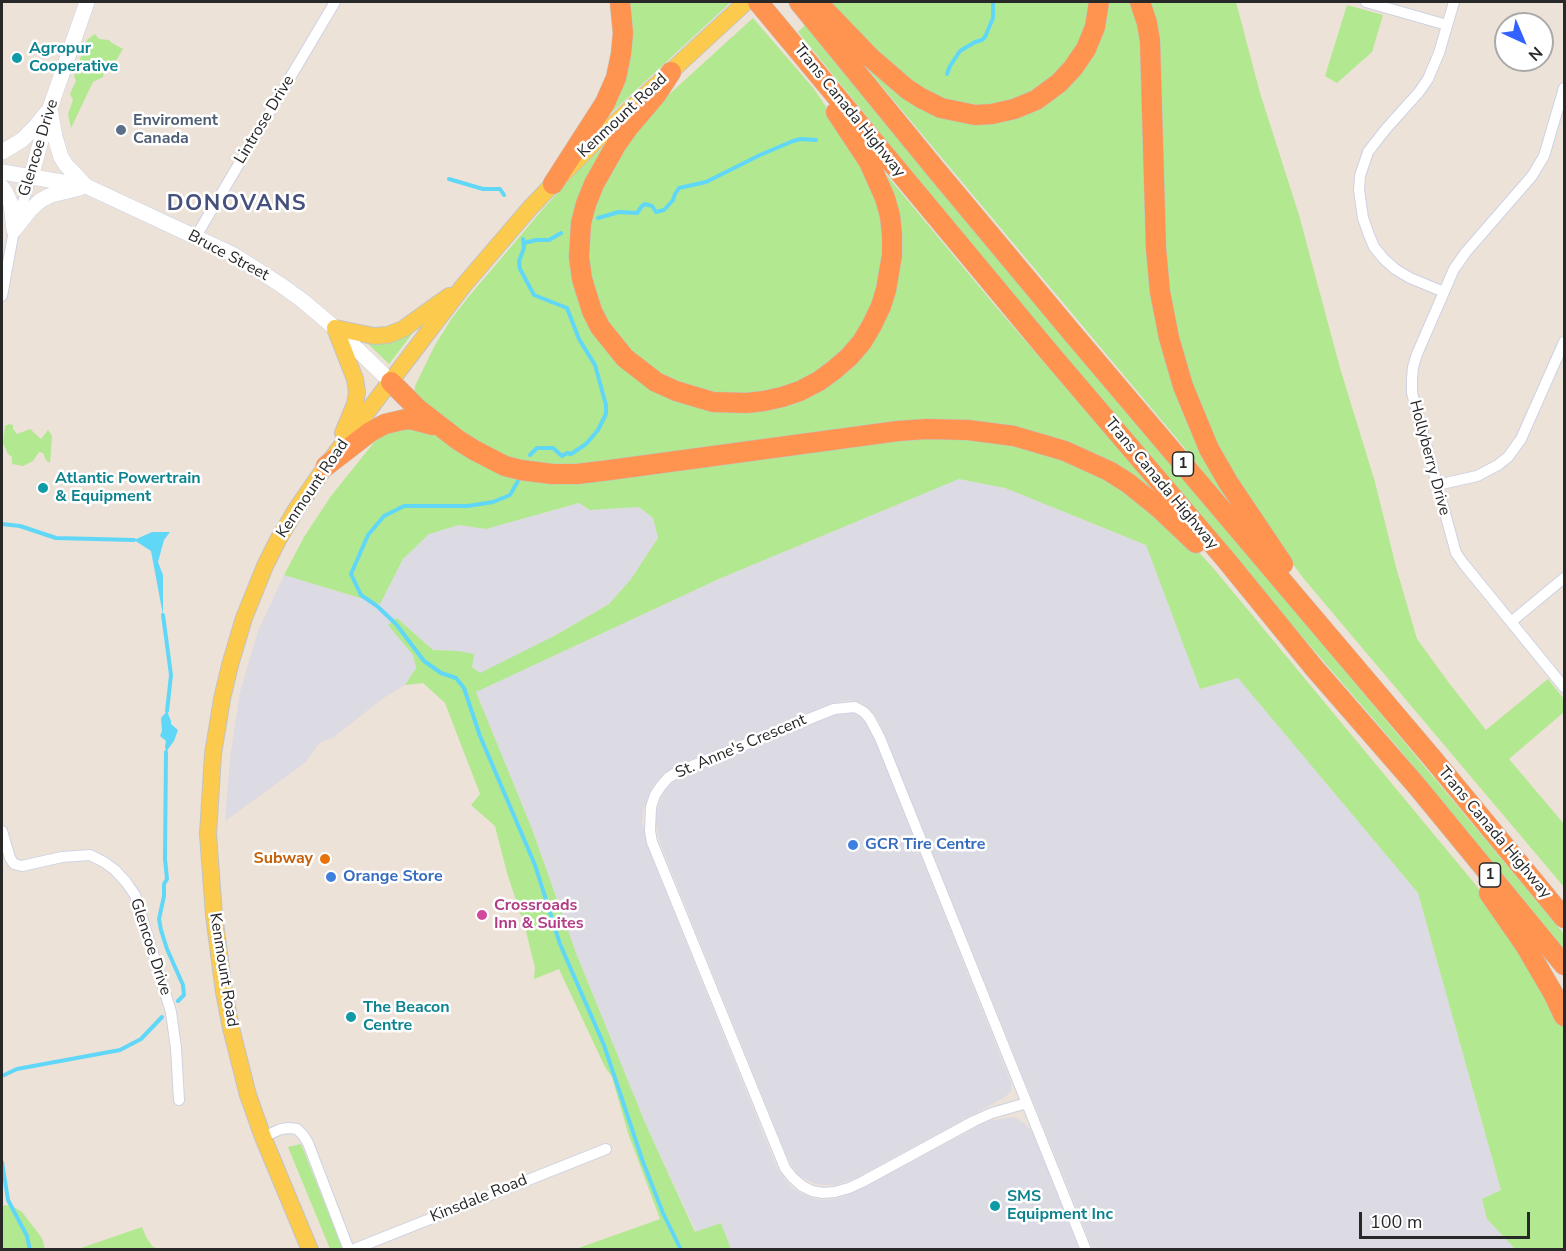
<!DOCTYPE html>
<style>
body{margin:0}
#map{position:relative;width:1566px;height:1251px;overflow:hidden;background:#ece2d8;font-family:"Nunito Sans",sans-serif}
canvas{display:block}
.frame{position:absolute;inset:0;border:3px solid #282828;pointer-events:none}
.north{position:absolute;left:1494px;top:12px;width:60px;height:60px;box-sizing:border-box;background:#fff;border:2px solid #a9a9a9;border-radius:50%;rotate:136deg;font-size:16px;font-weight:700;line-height:24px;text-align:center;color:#282828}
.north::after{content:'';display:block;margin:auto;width:21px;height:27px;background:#3262ff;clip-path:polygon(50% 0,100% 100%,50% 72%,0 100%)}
.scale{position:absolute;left:1359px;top:1212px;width:171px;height:27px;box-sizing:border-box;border:3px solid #282828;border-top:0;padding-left:8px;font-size:18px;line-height:21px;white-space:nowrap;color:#282828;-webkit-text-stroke:4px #fff;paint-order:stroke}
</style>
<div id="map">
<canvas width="1566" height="1251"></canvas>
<div class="frame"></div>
<div class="north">N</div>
<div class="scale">100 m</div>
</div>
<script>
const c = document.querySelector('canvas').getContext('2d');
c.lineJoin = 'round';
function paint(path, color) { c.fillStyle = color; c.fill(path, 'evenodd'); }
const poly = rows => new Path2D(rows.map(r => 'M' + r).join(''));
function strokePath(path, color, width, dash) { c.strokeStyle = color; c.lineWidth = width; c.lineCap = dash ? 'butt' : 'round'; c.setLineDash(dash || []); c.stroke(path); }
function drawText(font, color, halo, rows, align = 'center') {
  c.font = font + ' "Nunito Sans",sans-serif'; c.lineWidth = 5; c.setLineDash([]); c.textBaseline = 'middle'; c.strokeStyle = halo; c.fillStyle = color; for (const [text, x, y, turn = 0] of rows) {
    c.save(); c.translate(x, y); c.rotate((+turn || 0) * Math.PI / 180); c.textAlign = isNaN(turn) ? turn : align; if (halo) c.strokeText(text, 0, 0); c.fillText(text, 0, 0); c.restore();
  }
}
paint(poly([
 [959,479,1005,488,1146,545,1200,689,1238,678,1418,893,1501,1190,1482,1199,1487,1219,1515,1249,1093,1249,880,723,872,711,862,703,849,700,837,702,677,766,660,778,652,787,643,810,642,822,648,848,777,1168,784,1178,792,1188,803,1194,815,1199,828,1200,840,1198,861,1189,988,1121,1014,1117,1024,1123,1033,1133,1079,1249,731,1250,721,1223,696,1232,646,1125,576,953,532,829,476,692,721,578],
 [579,503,590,510,639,507,653,518,658,538,631,579,609,604,556,635,480,674,458,651,433,650,397,618,389,625,413,655,416,668,405,685,382,699,334,737,319,743,305,763,225,821,230,758,240,692,258,631,284,575,379,604,403,559,429,534,459,525,486,529],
 [843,713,853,713,862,718,868,725,875,740,1011,1083,1011,1091,1005,1097,856,1178,836,1185,825,1185,816,1184,799,1176,788,1159,660,843,656,824,656,814,662,796,666,789,673,781,681,776,830,715]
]), '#dcdae3');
paint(poly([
 [625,2,731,2,595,128],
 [831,2,1093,2,1076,54,1038,91,991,107,954,105,919,89,869,43],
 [1105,2,1133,2,1140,20,1160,321,1264,548,1178,440,849,47,931,112,1040,105],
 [1148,2,1236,2,1260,93,1299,215,1340,368,1375,482,1396,567,1417,639,1449,683,1486,730,1548,679,1564,699,1564,712,1509,759,1564,824,1564,887,1304,579,1278,544,1230,473,1195,400,1168,296],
 [1347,5,1383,15,1372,52,1337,83,1325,76],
 [753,18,814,89,864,163,881,202,886,265,865,329,831,366,786,390,711,396,645,368,598,309,586,262,589,216,619,150,664,99],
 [805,25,1027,294,1340,665,1564,934,1564,949,1395,744,1268,597,1019,301,896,152,798,32],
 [95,34,99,39,109,40,112,43,123,49,114,64,104,71,103,77,93,82,71,128,68,114,73,100,70,94,76,81,74,76,79,66,80,59,87,40],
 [615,135,589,180,585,308,678,399,820,388,892,289,874,160,997,308,1176,515,1153,497,972,424,555,469,486,451,414,394,415,386,435,345,452,318,470,295,543,209,574,175],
 [422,321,389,364,362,338],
 [9,424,13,425,13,429,17,434,30,429,41,439,48,430,52,436,50,463,46,460,43,453,39,452,33,461,23,466,12,464,12,457,8,454,3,443,5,426],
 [425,427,508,472,919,435,1027,445,1102,474,1195,548,1214,569,1470,878,1495,909,1548,993,1564,1026,1564,1249,1515,1249,1487,1219,1482,1199,1501,1190,1418,893,1238,678,1200,689,1146,545,1005,488,959,479,721,578,476,692,532,829,576,953,646,1125,695,1232,721,1223,731,1249,576,1249,660,1219,628,1133,612,1077,605,1067,559,969,534,979,535,968,525,927,507,873,495,826,471,805,480,794,445,703,423,683,405,685,416,668,413,655,388,625,397,618,433,650,458,651,474,654,472,667,480,673,556,635,609,604,631,579,658,538,653,518,639,507,590,510,579,503,486,529,459,525,429,534,403,559,380,604,284,575,304,537,331,496,380,435,395,428],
 [301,1144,343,1249,330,1249,288,1147],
 [6,1205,14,1207,22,1212,42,1238,45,1249,2,1249,2,1206],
 [142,1227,146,1237,152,1246,158,1249,78,1249]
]), '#b2e88f');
paint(poly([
 [152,532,170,532,164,540,158,562,163,575,163,615,151,551,134,540],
 [167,711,171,721,171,724,178,730,174,741,166,752,165,746,166,741,160,736,162,731,161,718]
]), '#61d7f8');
strokePath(poly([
 [947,74,950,66,960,51,975,42,982,40,985,37,993,18,993,2],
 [449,179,483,189,500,189,504,195],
 [598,218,619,212,637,213,642,206,645,204,652,206,656,212,664,210,673,200,675,194,679,188,706,182,760,155,793,141,801,139,816,140],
 [523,239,524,248,519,261,520,269,534,295,567,308,579,339,595,365,606,405,606,414,598,430,586,444,571,454,567,453,562,456,553,448,537,448,530,455],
 [524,243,536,240,549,240,561,233],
 [518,481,510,495,493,502,468,506,404,506,384,516,368,535,351,574,361,595,377,606,396,624,424,661,441,673,456,678,464,688,480,736,535,865,560,944,604,1045,643,1162,663,1213,681,1250],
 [2,524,20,526,56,538,134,540],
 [163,615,171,675,167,711],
 [166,752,165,859,167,879,164,884,164,896,159,919,161,930,167,949,183,985,184,995,178,1001],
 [2,1076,17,1069,120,1050,141,1039,162,1017],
 [2,1162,8,1200,27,1236,30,1250]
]), '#61d7f8', 4);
const street = poly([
 [1366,2,1447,25],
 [1564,88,1544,156,1532,176,1466,252,1454,269,1417,354,1413,367,1412,379,1412,393,1416,408,1456,553,1463,563,1564,687],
 [195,238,335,2],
 [1444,292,1410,278,1395,269,1384,259,1374,247,1369,235,1363,218,1359,190,1360,176,1368,152,1385,130,1419,92,1428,79,1439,53,1454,2],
 [2,296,14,230,31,177],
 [1437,485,1477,476,1498,465,1508,457,1521,439,1564,342],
 [1511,622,1564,578],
 [2,831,10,858,14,864,22,866,62,857,90,855,104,862,115,870,126,882,135,895,171,1012,176,1048,179,1100],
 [1027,1103,992,1113,974,1121,862,1182,849,1188,835,1192,823,1193,812,1191,802,1186,792,1177,785,1168,652,842,650,831,651,807,655,795,661,786,668,778,677,772,834,709,855,707,864,712,870,719,880,738,1086,1250],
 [263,1137,281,1129,289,1128,297,1129,303,1135,308,1143,349,1250],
 [352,1250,606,1149]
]);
const secondary = poly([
 [51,114,55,137,61,157,66,165,86,186],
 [2,152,22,140,36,126,46,113],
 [2,172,86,186,234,255,281,285,303,301,335,328,391,382],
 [31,177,50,108,87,2],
 [2,187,6,193,11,204,14,230],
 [14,230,30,210,41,200,51,195,80,188]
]);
const primary = poly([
 [335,328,355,379,357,392,355,404,343,433],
 [335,328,374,336,388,335,403,329,449,296],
 [310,1250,263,1137,248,1095,231,1028,224,992,214,915,208,834,213,754,222,699,230,665,244,618,265,566,278,540,297,508,326,466,464,285,530,208,553,184,603,134,746,2]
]);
const highway = poly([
 [758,2,1048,351,1227,561,1315,669,1416,785,1564,965],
 [799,2,937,171,1073,334,1433,759,1564,918],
 [817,2,871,58,907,89,921,98,941,108,975,115,992,114,1014,109,1036,100,1059,83,1073,68,1086,49,1095,27,1099,2],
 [1140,2,1147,23,1150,41,1156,248,1160,292,1169,338,1183,386,1209,449,1228,482,1283,564],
 [671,72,656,95,628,128,616,145,594,184,586,204,581,223,579,257,582,279,592,311,600,327,625,358,656,382,676,391,713,402,747,403,764,401,782,397,800,391,819,381,834,370,849,357,862,342,872,325,881,306,886,290,892,255,892,235,890,216,885,198,869,162,836,112],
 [553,184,605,103,616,78,621,54,623,33,620,2],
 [391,382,418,409,458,440,474,450,505,466,521,470,552,474,577,474,610,470,898,431,927,429,968,430,1014,436,1065,451,1109,471,1128,483,1159,508,1196,543],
 [326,466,370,432,385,424,402,420,410,419,433,425],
 [1489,893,1525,945,1553,993,1564,1016]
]);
strokePath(street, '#cdd2e3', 12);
strokePath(secondary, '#cdd2e3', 16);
strokePath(primary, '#c3c3c3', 18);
strokePath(highway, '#c3c3c3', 21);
strokePath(street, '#fff', 10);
strokePath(secondary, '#fff', 15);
strokePath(primary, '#fccb4d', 16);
strokePath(highway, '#ff9350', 20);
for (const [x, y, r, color] of [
 [17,58,6,"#0f9aa8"],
 [121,130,6,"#5c6f8a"],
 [43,488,6,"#0f9aa8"],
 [853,845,6,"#3f7fe0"],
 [325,859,6,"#e8710a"],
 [331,877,6,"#3f7fe0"],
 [482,915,6,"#d1479c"],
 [351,1017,6,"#0f9aa8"],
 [995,1206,6,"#0f9aa8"]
]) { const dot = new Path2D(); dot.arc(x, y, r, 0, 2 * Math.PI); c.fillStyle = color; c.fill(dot); strokePath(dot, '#fff', 2); }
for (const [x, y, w] of [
 [1183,464,21],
 [1490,875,21]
]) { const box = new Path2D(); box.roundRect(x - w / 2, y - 12, w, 24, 4.5); c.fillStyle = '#fff'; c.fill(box); strokePath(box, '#282828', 1.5); }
drawText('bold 15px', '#282828', null, [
 ["1",1183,464],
 ["1",1490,875]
]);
drawText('bold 16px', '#0d838f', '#fff', [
 ["Agropur",29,49],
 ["Cooperative",29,67],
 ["Atlantic Powertrain",55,479],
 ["& Equipment",55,497],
 ["The Beacon",363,1008],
 ["Centre",363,1026],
 ["SMS",1007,1197],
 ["Equipment Inc",1007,1215]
], 'left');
drawText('16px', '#282828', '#fff', [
 ["Trans Canada Highway",849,111,51],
 ["Kenmount Road",623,116,-43],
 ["Lintrose Drive",265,120,-59],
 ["Glencoe Drive",39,148,-73],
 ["Bruce Street",228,256,28],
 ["Hollyberry Drive",1429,458,75],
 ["Trans Canada Highway",1161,484,50],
 ["Kenmount Road",313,489,-56],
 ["St. Anne's Crescent",741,747,-23],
 ["Trans Canada Highway",1494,833,50],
 ["Glencoe Drive",150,947,72],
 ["Kenmount Road",223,970,81],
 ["Kinsdale Road",479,1199,-22]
]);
drawText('bold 16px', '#4e5e75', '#fff', [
 ["Enviroment",133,121],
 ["Canada",133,139]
], 'left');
drawText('bold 16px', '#366cbe', '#fff', [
 ["GCR Tire Centre",865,845],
 ["Orange Store",343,877]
], 'left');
drawText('bold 16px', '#c56008', '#fff', [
 ["Subway",313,859]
], 'right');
drawText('bold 16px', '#b23c85', '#fff', [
 ["Crossroads",494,906],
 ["Inn & Suites",494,924]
], 'left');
c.letterSpacing = '1.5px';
drawText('bold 22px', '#45517c', '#fff', [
 ["DONOVANS",237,205]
]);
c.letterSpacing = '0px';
</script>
